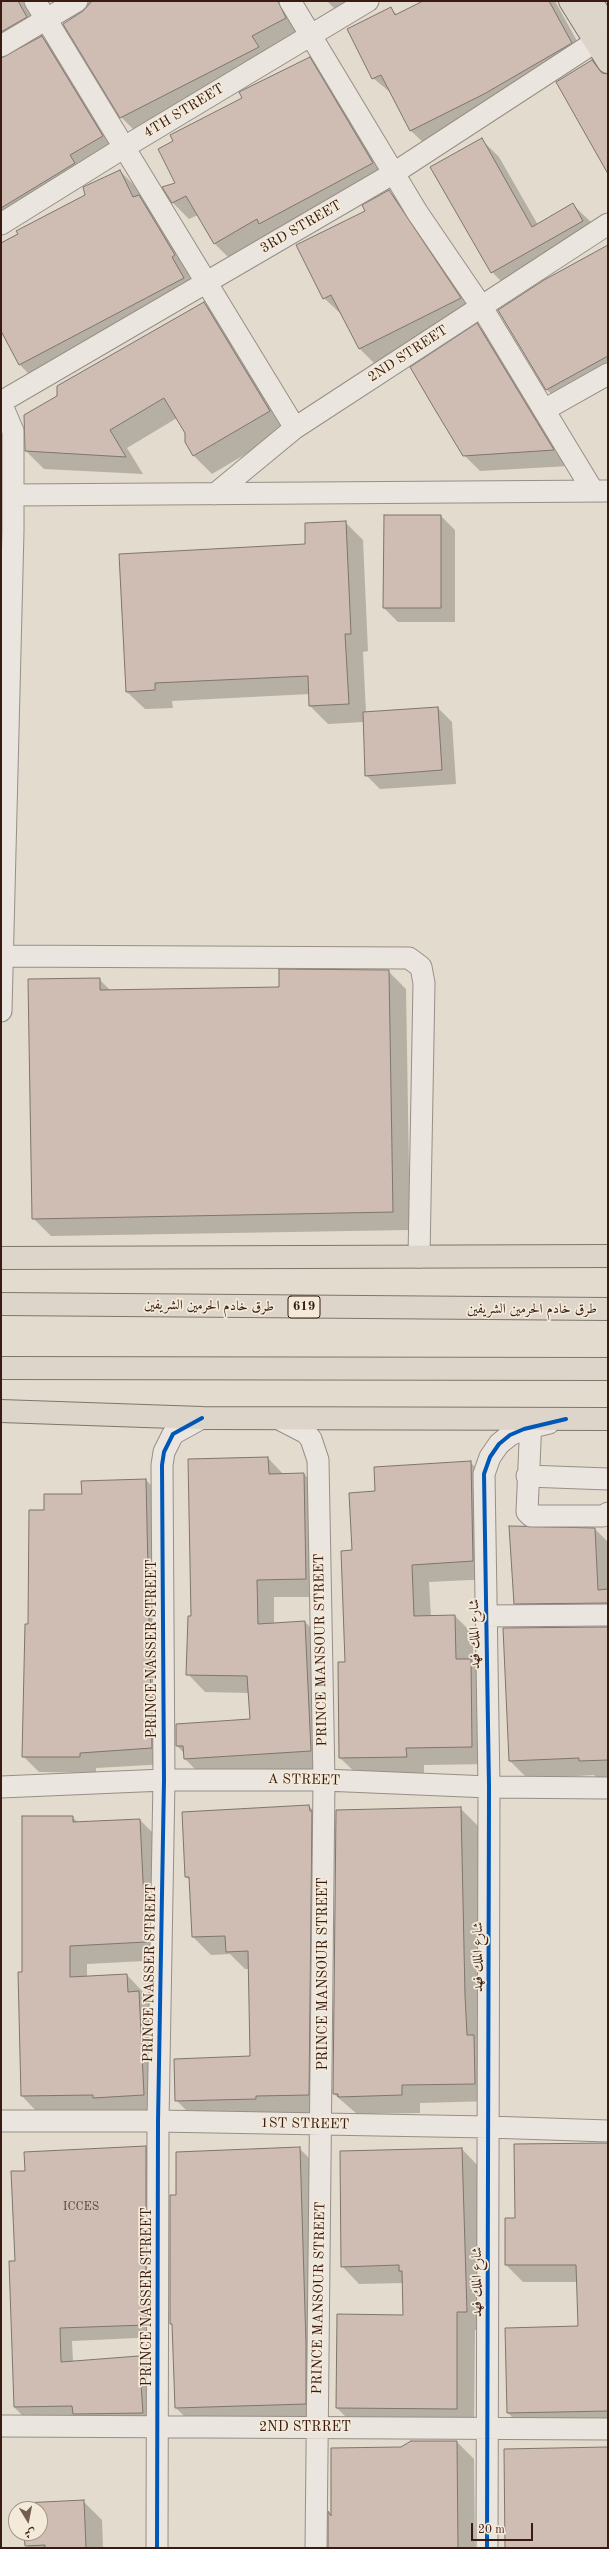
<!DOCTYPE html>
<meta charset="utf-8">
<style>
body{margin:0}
#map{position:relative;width:609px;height:2549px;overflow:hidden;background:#e3dbce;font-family:"Old Standard TT",Amiri,serif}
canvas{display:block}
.frame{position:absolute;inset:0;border:2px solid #391b11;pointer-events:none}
.north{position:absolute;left:8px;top:2501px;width:40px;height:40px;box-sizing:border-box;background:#f3ead9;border:1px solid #a99789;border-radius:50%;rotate:170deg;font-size:11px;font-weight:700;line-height:16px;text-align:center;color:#391b11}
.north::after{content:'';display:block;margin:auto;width:14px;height:18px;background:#745e53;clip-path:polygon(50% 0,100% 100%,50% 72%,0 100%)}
.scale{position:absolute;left:471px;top:2523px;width:62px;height:18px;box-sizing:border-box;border:2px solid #391b11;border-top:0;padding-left:5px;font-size:12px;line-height:14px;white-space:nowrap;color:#391b11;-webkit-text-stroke:3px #f3ead9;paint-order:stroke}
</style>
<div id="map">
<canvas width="609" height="2549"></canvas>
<div class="frame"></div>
<div class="north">ش</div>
<div class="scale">20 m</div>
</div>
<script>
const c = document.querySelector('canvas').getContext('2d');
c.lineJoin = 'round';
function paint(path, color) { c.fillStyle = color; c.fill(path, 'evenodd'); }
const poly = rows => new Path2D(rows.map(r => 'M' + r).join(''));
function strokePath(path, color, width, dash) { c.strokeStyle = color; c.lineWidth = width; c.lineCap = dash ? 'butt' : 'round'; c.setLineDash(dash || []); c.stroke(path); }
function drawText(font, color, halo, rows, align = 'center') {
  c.font = font + ' "Old Standard TT",Amiri,serif'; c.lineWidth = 3.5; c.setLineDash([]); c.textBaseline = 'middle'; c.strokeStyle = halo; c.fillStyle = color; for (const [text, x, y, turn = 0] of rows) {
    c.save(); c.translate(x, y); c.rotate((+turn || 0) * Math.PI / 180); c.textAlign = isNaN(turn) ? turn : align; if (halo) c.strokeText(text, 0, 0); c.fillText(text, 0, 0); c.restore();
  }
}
paint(poly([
 [1,1,24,1,40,32,9,50,5,57,42,37,57,52,117,150,1,219],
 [58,1,290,1,302,35,138,134,121,117,82,11,73,16],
 [327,1,361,1,341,15],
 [425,1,555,1,587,59,427,146,411,131,391,93,373,78,391,8,397,15],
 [309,58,326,74,389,179,231,260,215,244,198,215,189,219,173,203,164,188,177,183,174,142],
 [481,139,499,157,538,225,573,205,591,222,600,239,510,290,492,272,432,167],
 [120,171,137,188,143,200,156,213,191,272,188,274,200,296,37,382,20,365,1,329,1,243,86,195],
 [389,191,406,208,477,315,376,365,359,348,342,315,324,298,366,211],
 [608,246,608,382,565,407,547,390],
 [204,303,222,321,288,429,212,474,194,456,186,442,186,433,177,418,127,448,143,474,44,469,26,451,58,396],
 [477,325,493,341,569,466,480,471,464,455],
 [385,516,441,516,455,530,455,622,398,622,384,608],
 [345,522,363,540,368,651,363,652,366,713,438,708,452,722,456,784,380,789,366,775,364,722,328,724,310,706,310,694,172,701,173,708,145,709,127,692,307,545],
 [388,971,406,989,410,1230,51,1236,33,1218,99,979,111,991,280,988],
 [268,1458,284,1475,304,1474,322,1492,323,1597,274,1597,274,1624,305,1622,322,1639,328,1768,202,1776,185,1759,185,1754,177,1746,177,1725,251,1720,249,1693,205,1692,188,1674,192,1617],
 [470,1462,488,1480,491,1579,429,1582,431,1617,455,1616,473,1634,473,1662,489,1678,490,1764,424,1765,424,1775,358,1775,340,1758,353,1551,377,1492],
 [146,1480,162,1496,167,1764,96,1768,96,1773,39,1772,23,1756,45,1511,83,1495],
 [595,1529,608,1542,608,1620,532,1621,514,1603],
 [608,1628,608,1778,598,1779,594,1775,528,1779,510,1761],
 [309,1806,327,1824,326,2112,194,2118,176,2100,251,2057,249,1969,245,1969,230,1954,211,1955,193,1937,190,1880,186,1877],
 [460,1808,478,1826,482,2013,492,2101,420,2103,420,2113,357,2114,334,2094],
 [72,1817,79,1823,140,1820,158,1838,164,1960,87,1964,87,1977,127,1975,144,1993,145,1998,156,2010,161,2113,39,2114,22,2096,23,1973],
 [608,2144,608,2428,525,2430,508,2413,579,2327,578,2282,523,2282,506,2265,516,2219],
 [146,2147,158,2160,158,2337,72,2341,73,2362,139,2358,152,2370,156,2425,27,2420,14,2407,26,2172],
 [299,2148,317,2166,323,2421,194,2426,176,2408,173,2326,171,2323,177,2196],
 [462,2149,479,2167,485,2330,475,2330,474,2427,355,2426,337,2408,338,2315,404,2316,403,2283,359,2284,342,2266],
 [457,2442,474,2459,475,2548,328,2548,329,2513,332,2517,401,2448],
 [83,2501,102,2520,103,2548,29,2548,26,2545,25,2533,40,2533,40,2509,24,2509]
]), '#0003');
const building = poly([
 [1,1,18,1,27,17,1,32,1,1],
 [92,1,278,1,286,18,252,36,259,47,120,118,63,24,83,11,92,1],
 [423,1,549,1,572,43,484,94,410,131,381,75,372,79,347,29,391,7,395,15,423,1],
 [42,36,103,136,70,155,75,163,1,208,1,58,42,36],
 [310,57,373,163,259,224,257,219,214,244,186,196,172,203,162,187,175,183,158,149,173,141,170,135,242,98,239,92,310,57],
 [592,60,602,73,608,74,608,174,556,82,592,60],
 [482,138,532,227,573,203,583,221,491,273,430,167,482,138],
 [120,170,133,197,139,195,175,255,172,257,184,278,19,365,1,331,1,243,18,234,16,231,85,195,83,187,120,170],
 [389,190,461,298,359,349,331,295,323,299,296,245,365,211,362,205,389,190],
 [608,245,608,356,546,390,498,310,544,280,608,245],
 [204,302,270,411,193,456,185,442,185,433,164,398,110,430,126,457,25,451,24,415,57,396,57,386,204,302],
 [477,323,554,450,463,456,434,408,410,367,477,323],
 [384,515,441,515,441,608,383,608,384,515],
 [346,521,351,634,345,634,349,704,309,706,308,676,155,683,155,690,126,692,119,554,305,544,305,523,346,521],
 [438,707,442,770,365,776,363,712,438,707],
 [279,969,389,970,393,1212,32,1219,28,979,100,978,100,990,279,987,279,969],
 [268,1457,269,1474,304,1473,306,1579,257,1580,258,1624,305,1621,311,1751,184,1759,183,1746,176,1746,176,1724,250,1719,247,1676,186,1675,188,1616,191,1616,188,1459,268,1457],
 [471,1461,473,1561,412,1565,414,1616,455,1615,456,1659,471,1659,472,1747,406,1748,407,1757,339,1758,338,1662,345,1662,341,1551,352,1550,349,1493,375,1491,374,1467,471,1461],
 [146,1479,152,1748,80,1753,80,1757,22,1757,25,1624,28,1624,29,1510,44,1510,44,1494,82,1494,81,1481,146,1479],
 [509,1526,595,1528,598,1590,608,1589,608,1603,514,1604,509,1526],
 [608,1627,608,1760,579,1761,579,1758,509,1761,503,1628,608,1627],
 [309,1805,310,1811,312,1811,309,2095,256,2096,256,2099,175,2101,174,2059,250,2056,248,1951,226,1952,225,1936,192,1937,189,1877,185,1877,182,1812,309,1805],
 [461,1807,465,1995,467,2035,474,2035,475,2084,402,2085,402,2095,338,2097,338,2094,333,2094,336,1810,461,1807],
 [22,1816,73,1816,73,1822,140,1819,146,1942,70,1946,70,1977,127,1974,128,1992,139,1991,144,2095,93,2098,93,2095,21,2096,18,1972,22,1972,22,1816],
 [608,2143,608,2411,507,2413,505,2328,578,2326,576,2265,505,2265,505,2218,515,2218,514,2144,608,2143],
 [146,2146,146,2325,60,2328,61,2362,139,2356,143,2413,73,2414,72,2406,14,2407,9,2261,15,2261,11,2171,25,2171,24,2152,146,2146],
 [300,2147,306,2344,306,2404,175,2408,172,2324,170,2324,170,2195,176,2195,176,2152,300,2147],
 [462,2148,467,2312,457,2312,457,2409,336,2408,337,2314,403,2315,402,2271,399,2271,399,2265,341,2267,340,2151,462,2148],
 [411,2441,457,2441,458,2548,328,2548,328,2511,331,2516,331,2448,401,2447,411,2441],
 [608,2447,608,2548,505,2548,504,2449,608,2447],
 [84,2500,86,2548,45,2548,45,2545,25,2546,24,2533,40,2533,40,2509,23,2509,23,2503,84,2500]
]);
paint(building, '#cfbdb3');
strokePath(building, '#7e756d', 1);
const minor = poly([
 [35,1,295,428],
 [290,1,417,212,481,306,593,491],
 [1,46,77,1],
 [1,224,123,148,368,1],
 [1,402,394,173,595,42],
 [1,403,13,431,13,531,1,1011],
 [544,410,608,374],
 [215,494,295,428,608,224],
 [13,495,608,491],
 [2,956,409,958,421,967,424,983,419,1257],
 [279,1419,306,1433,311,1439,318,1460,324,1780,316,2548],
 [531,1419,527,1512,531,1516,603,1516,608,1513],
 [527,1476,608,1479],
 [485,1616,608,1615],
 [1,1787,164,1780,324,1780,489,1787,608,1788],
 [1,2121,158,2121,488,2127,608,2131],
 [1,2426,608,2429],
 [157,2548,158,2121,164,1780,162,1465,164,1452,173,1434,202,1418],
 [487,2548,489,1787,484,1474,490,1457,499,1444,510,1435,524,1429,549,1423]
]);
const major = poly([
 [570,1,608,62],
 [1,1258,608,1256],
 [1,1411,202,1418,608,1419]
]);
const highway = poly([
 [591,1,608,28],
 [1,1304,608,1309],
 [1,1368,608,1369]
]);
strokePath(minor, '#978f86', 23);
strokePath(major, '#7e756d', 24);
strokePath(highway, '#7e756d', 24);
strokePath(minor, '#eae5de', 21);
strokePath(major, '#ddd5c9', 22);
strokePath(highway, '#ddd5c9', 22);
strokePath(poly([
 [157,2548,158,2121,164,1780,162,1465,164,1452,173,1434,202,1418],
 [487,2548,489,1787,484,1474,490,1457,499,1444,510,1435,524,1429,566,1419]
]), '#0057b8', 4);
drawText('12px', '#5e443a', null, [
 ["ICCES",81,2207]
]);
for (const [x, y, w] of [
 [304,1307,32]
]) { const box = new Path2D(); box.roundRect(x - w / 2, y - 11, w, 22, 3); c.fillStyle = '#f3ead9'; c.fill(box); strokePath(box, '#391b11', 1); }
drawText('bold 13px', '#391b11', null, [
 ["619",304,1307]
]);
drawText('14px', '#391b11', '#f3ead9', [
 ["4TH STREET",184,111,-31],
 ["3RD STREET",301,227,-30],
 ["2ND STREET",408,354,-33],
 ["طرق خادم الحرمين الشريفين",209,1306,1],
 ["طرق خادم الحرمين الشريفين",532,1309],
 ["شارع الملك فهد",475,1634,-91],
 ["PRINCE NASSER STREET",152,1649,-90],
 ["PRINCE MANSOUR STREET",321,1650,-91],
 ["A STREET",304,1780,1],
 ["شارع الملك فهد",478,1957,-90],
 ["PRINCE NASSER STREET",150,1973,-89],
 ["PRINCE MANSOUR STREET",323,1974,-90],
 ["1ST STREET",305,2124,1],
 ["شارع الملك فهد",477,2282,-90],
 ["PRINCE NASSER STREET",147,2297,-90],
 ["PRINCE MANSOUR STREET",319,2298,-89],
 ["2ND STRRET",305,2427]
]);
</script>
